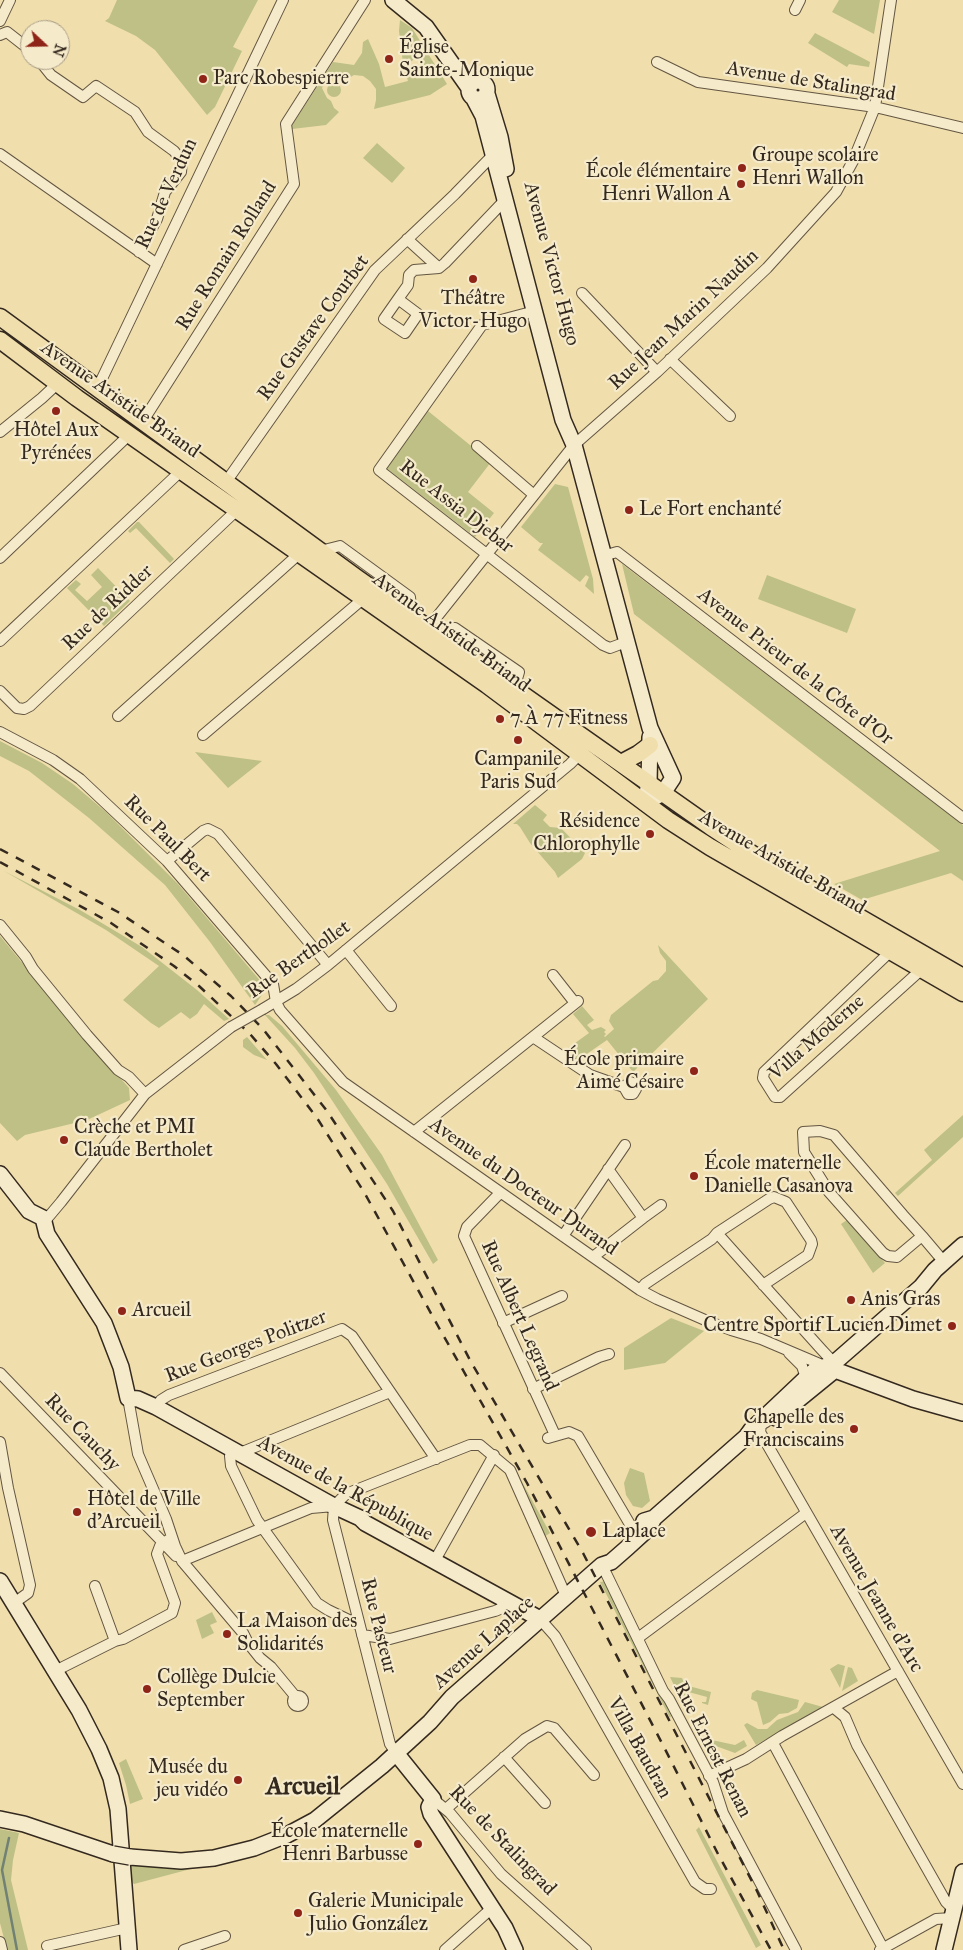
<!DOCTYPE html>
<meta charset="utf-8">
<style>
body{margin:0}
#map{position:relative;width:963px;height:1950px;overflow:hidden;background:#f0dead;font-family:"IM FELL Great Primer",serif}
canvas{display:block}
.north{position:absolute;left:20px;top:20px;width:50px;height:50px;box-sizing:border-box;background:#f5eaca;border:1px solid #a89d85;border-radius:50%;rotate:111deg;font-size:14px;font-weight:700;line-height:20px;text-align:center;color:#34291e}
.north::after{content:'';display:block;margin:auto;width:18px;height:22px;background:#8f2418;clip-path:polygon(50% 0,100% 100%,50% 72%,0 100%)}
</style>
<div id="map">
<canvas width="963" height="1950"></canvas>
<div class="north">N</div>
</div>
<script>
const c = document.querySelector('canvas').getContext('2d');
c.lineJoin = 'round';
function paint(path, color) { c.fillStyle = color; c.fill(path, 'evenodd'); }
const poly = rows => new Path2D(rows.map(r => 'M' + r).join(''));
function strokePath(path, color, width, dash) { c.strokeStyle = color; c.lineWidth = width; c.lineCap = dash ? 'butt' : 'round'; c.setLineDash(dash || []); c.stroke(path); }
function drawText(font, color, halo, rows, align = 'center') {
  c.font = font + ' "IM FELL Great Primer",serif'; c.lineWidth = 4.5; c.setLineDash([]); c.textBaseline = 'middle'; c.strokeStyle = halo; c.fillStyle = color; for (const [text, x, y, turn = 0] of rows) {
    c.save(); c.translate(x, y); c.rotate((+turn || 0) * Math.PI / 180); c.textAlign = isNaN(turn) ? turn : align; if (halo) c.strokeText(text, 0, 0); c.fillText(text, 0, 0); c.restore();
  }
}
paint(poly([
 [117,0,258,0,233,47,242,51,215,107,207,115,155,50,136,36,105,21,109,18],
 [839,0,880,0,874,34,832,12],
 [400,20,412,28,447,84,430,95,374,109,376,100,376,89,370,81,363,76,354,75,344,81,335,78,329,79,324,84,322,88,327,98,331,101,334,108,339,112,326,125,292,129,291,127,333,62,354,65,362,53,363,42,368,39,379,64,385,87,408,81,404,68,413,65,419,66,422,61,420,58,416,57,412,61,403,63,399,31],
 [815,33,870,62,869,67,849,64,847,67,808,43],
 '327 90a7 7 0 1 1 14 0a7 7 0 1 1-14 0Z',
 [377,143,405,168,392,183,363,158],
 [428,411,491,462,468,492,494,513,475,537,385,467],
 [555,484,568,487,593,579,594,594,585,586,589,577,586,575,580,582,538,550,543,543,540,543,521,527],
 [137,522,139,522,174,559,170,563,136,528,130,533,128,531],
 [622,564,963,825,963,881,951,873,862,900,834,884,940,851,634,614],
 [98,568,130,601,104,626,67,588,76,580,81,584,75,590,87,601,102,587,91,575],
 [767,575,856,609,847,633,758,599],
 [0,741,42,763,73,784,106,812,178,884,263,984,264,992,255,1005,210,942,165,885,89,818,29,771,0,756],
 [195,752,262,761,228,788],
 [535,805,547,815,543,820,550,827,561,828,585,853,582,859,558,878,555,872,530,843,520,827,517,824,513,824],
 [4,871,80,910,142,947,197,990,229,1019,224,1021,204,1004,197,1014,190,1019,181,1012,159,1028,151,1023,123,1000,159,966,106,930],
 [0,936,83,1036,129,1088,130,1100,87,1120,25,1135,17,1141,0,1123],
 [658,945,708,999,633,1072,607,1040,578,1060,564,1051,589,1033,573,1014,582,1006,594,1020,587,1025,592,1030,601,1027,606,1030,604,1032,606,1034,604,1036,605,1037,614,1029,609,1021,611,1015,653,981,658,980,666,971,666,961,660,953],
 [265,1015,269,1015,282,1026,336,1090,382,1155,438,1260,433,1264,387,1184,314,1073,295,1048],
 [247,1037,267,1060,254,1055,243,1047,243,1040],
 [963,1115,963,1137,898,1196,895,1193,932,1160,924,1150],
 [847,1220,885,1263,873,1273,841,1224],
 [671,1318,704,1331,665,1363,624,1370,624,1348],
 [630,1468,644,1473,650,1501,642,1508,633,1506,626,1495,624,1483],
 [515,1469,550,1533,544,1537],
 [607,1581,671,1716,670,1718,600,1582],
 [212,1612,217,1622,210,1625,214,1633,202,1639,196,1620],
 [838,1664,845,1666,840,1688,830,1669],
 [848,1667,852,1668,858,1681,842,1691],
 [670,1677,682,1678,685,1685,711,1692,708,1705,702,1703,702,1702,706,1702,707,1697,685,1691,691,1708,689,1716],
 [757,1690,799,1700,797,1708,788,1713,779,1714,770,1722,763,1725,757,1702,751,1699,752,1693],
 [805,1702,823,1707,756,1745,744,1725,747,1723,758,1729,767,1729,777,1720,798,1712],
 [707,1739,735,1745,744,1740,747,1746,735,1753,705,1742],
 [126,1759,143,1799,130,1804,126,1785,119,1763],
 [699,1827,761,1945,756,1948,696,1830],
 [0,1829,19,1833,13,1860,11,1880,28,1950,7,1950,0,1923],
 [131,1864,171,1869,202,1866,134,1884,131,1881]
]), '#bec086');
strokePath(poly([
 [9,1838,2,1870,17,1950]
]), '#718173', 2.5);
const street = poly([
 [795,10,800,0],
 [0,21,10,0],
 [0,35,7,32,30,50],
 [39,60,51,75,83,97,96,86,135,112,148,132,174,151,182,161,181,172,165,192,157,219,139,252],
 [657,62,698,82,875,107,963,128],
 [0,154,157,264],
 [407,239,439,268],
 [582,293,657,372],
 [398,299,418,314,405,333,384,319,398,299,408,285,409,275,414,270,439,268,445,263,505,200],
 [535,311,482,325,379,470,603,645,610,648,626,642],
 [670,359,730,416],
 [98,387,283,0],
 [143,421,294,184,286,124,365,0],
 [0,432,42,398,58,383],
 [477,446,534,495],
 [226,482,375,270,455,194,493,155,495,151],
 [320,551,340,546,410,597,412,617],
 [603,556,617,552,963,818],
 [0,558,130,434],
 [428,628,574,445,657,372,767,268,836,192,853,161,875,107,891,0],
 [439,635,446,630,455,628,519,672,514,689],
 [0,641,182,470],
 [0,691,17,708,24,709,30,706,238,509],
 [118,716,300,553],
 [0,732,53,760,80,779,167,861,273,984,276,1002,280,1010,343,1082,640,1290,657,1299,705,1320,731,1330,761,1339,827,1367],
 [203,735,364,598],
 [167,861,203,831,208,829,218,834,328,965],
 [0,925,26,957,33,969,87,1035,118,1070,129,1077,145,1094],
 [346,950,391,1006],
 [891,951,764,1072,763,1078,775,1097,780,1097,922,969],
 [553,975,575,1003],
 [263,1009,296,989,328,965,570,764,583,751],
 [533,1037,590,1075,624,1087,628,1094,633,1094,636,1089,635,1084,630,1082,624,1087],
 [414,1132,578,1001],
 [500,1193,467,1227,464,1236,555,1435],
 [643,1218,661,1205],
 [45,1221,61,1202,145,1094,231,1027],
 [563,1236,625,1145],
 [922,1236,897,1257,888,1256,883,1253,829,1192,804,1152,803,1132,820,1131,834,1135,903,1215,922,1236,944,1262],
 [593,1257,643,1218,608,1169],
 [763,1285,808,1255,812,1244,811,1240,786,1202,774,1197,769,1199,717,1233,759,1280,821,1349,834,1363],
 [640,1290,645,1284,712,1239,717,1233],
 [503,1323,562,1296],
 [789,1353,802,1366,806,1378],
 [0,1373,176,1556],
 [533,1389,599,1357,609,1354],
 [128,1398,138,1454,166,1519,175,1546,182,1561,243,1633,248,1643,260,1658,271,1667,295,1696],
 [156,1407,161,1400,169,1395,342,1329,352,1336,436,1459],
 [766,1422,761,1425,760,1432,963,1784],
 [548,1438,569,1432,578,1436,638,1538],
 [0,1442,8,1488,30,1585,28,1593,14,1603],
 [232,1450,230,1456,231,1466,257,1520,317,1603,328,1610,359,1625],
 [240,1453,390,1392],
 [334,1506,333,1520,390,1744,396,1753],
 [182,1561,311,1508,334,1506,346,1494,470,1445,480,1445,510,1470,566,1596],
 [434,1562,494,1455],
 [602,1565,663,1691,669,1699,713,1782,723,1813,796,1950],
 [95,1586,115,1641],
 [540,1619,555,1636,695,1882,705,1889,711,1889],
 [362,1635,390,1639,495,1611,500,1609,506,1601],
 [638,1638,806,1513],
 [55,1671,115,1641,123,1639,172,1613,175,1603,157,1554,160,1546,168,1540],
 '293 1701a5 5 0 1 1 10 0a5 5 0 1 1-10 0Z',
 [834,1708,845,1717,857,1745,946,1902,954,1910],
 [773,1743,883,1948],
 [504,1757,545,1803],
 [709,1776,746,1759,782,1736,898,1671],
 [433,1799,450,1813,501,1874,586,1950],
 [446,1809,525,1739,547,1726,554,1728,594,1775],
 [0,1942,2,1950],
 [47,1946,127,1928],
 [184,1950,225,1936],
 [445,1950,492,1908],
 [880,1950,936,1919,952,1918]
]);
const secondary = poly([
 [393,0,426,27,469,88],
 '469 90a9 9 0 1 1 18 0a9 9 0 1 1-18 0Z',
 [487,94,500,137,506,169],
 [474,99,483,116,563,420,574,445,650,728,673,778,663,793,645,803],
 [647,793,649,783,650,737],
 [0,1174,29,1211,43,1218,47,1234,104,1323,121,1367,128,1398,138,1399,156,1407,334,1506,360,1518,365,1523,540,1619],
 [776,1418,835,1370,913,1399,963,1413],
 [644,1521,654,1518,746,1437,751,1430,806,1378,814,1371,834,1363,841,1357,921,1287,935,1270,963,1245],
 [0,1581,79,1710,99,1749,111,1778,118,1809,129,1950],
 [396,1753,433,1799,429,1807,431,1814,505,1928,515,1950],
 [0,1819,24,1824,113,1854],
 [130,1857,181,1861,214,1858,254,1848,287,1835,315,1820,382,1766,430,1722,452,1697,602,1565,611,1562,627,1548,649,1528,654,1518],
 [944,1950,963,1872]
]);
const primary = poly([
 [0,317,357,578,711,827,769,865,963,977],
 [0,340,77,398,487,685,668,820,710,847,963,993],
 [621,763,638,754,650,745]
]);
strokePath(street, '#635642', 12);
strokePath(secondary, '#34291e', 18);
strokePath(primary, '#34291e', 19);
strokePath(street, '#f5eaca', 10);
strokePath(secondary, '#f5eaca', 15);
strokePath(primary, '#f0dead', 16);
strokePath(poly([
 [0,849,118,912,183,955,231,996,263,1029,327,1111,393,1211,471,1362,583,1553,757,1891,784,1950],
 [0,862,111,923,174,966,199,986,250,1034,276,1064,317,1118,364,1192,438,1326,527,1483,665,1749,718,1854,771,1950]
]), '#34291e', 2.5, [9, 9]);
const streetBridge = poly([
 [231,1027,263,1009]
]);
const secondaryBridge = poly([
 [113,1854,130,1857]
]);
strokePath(streetBridge, '#635642', 12, []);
strokePath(secondaryBridge, '#34291e', 18, []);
strokePath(streetBridge, '#f5eaca', 10);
strokePath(secondaryBridge, '#f5eaca', 15);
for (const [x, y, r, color] of [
 [389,59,5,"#8f2418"],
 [203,79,5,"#8f2418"],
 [742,168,5,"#8f2418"],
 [741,184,5,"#8f2418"],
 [473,279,5,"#8f2418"],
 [56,411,5,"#8f2418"],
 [629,510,5,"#8f2418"],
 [500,719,5,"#8f2418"],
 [518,740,5,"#8f2418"],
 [650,834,5,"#8f2418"],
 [694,1071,5,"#8f2418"],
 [64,1140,5,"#8f2418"],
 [694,1176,5,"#8f2418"],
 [851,1300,5,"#8f2418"],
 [122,1311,5,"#8f2418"],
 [952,1326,5,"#8f2418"],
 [854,1429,5,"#8f2418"],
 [77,1512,5,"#8f2418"],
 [591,1532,6,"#8f2418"],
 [227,1634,5,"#8f2418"],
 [147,1689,5,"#8f2418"],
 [238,1780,5,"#8f2418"],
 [418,1844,5,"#8f2418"],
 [298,1913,5,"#8f2418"]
]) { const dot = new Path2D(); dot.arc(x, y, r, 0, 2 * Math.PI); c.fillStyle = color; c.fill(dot); strokePath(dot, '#f5eaca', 2); }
drawText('20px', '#34291e', '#f5eaca', [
 ["Église",399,48],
 ["Sainte-Monique",399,71],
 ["Parc Robespierre",213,79],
 ["Groupe scolaire",752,156],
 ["Henri Wallon",752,179],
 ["École élémentaire",731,172,"right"],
 ["Henri Wallon A",731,195,"right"],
 ["Théâtre",473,299,"center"],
 ["Victor-Hugo",473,322,"center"],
 ["Hôtel Aux",56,431,"center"],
 ["Pyrénées",56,454,"center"],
 ["Le Fort enchanté",639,510],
 ["7 À 77 Fitness",510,719],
 ["Campanile",518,760,"center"],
 ["Paris Sud",518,783,"center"],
 ["Résidence",640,822,"right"],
 ["Chlorophylle",640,845,"right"],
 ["École primaire",684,1060,"right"],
 ["Aimé Césaire",684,1083,"right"],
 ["Crèche et PMI",74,1128],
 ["Claude Bertholet",74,1151],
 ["École maternelle",704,1164],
 ["Danielle Casanova",704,1187],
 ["Anis Gras",861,1300],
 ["Arcueil",132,1311],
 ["Centre Sportif Lucien Dimet",942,1326,"right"],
 ["Chapelle des",844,1418,"right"],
 ["Franciscains",844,1441,"right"],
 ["Hôtel de Ville",87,1500],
 ["d'Arcueil",87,1523],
 ["Laplace",602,1532],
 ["La Maison des",237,1622],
 ["Solidarités",237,1645],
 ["Collège Dulcie",157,1678],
 ["September",157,1701],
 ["Musée du",228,1768,"right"],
 ["jeu vidéo",228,1791,"right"],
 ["École maternelle",408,1832,"right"],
 ["Henri Barbusse",408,1855,"right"],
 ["Galerie Municipale",308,1902],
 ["Julio González",308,1925]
], 'left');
drawText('20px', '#34291e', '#f5eaca', [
 ["Avenue de Stalingrad",811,82,9],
 ["Rue de Verdun",167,194,-65],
 ["Rue Romain Rolland",227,256,-58],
 ["Avenue Victor Hugo",551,264,75],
 ["Rue Jean Marin Naudin",684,320,-43],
 ["Rue Gustave Courbet",314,328,-54],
 ["Avenue Aristide Briand",120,400,35],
 ["Rue Assia Djebar",456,507,38],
 ["Rue de Ridder",108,608,-43],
 ["Avenue Aristide Briand",451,633,36],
 ["Avenue Prieur de la Côte d'Or",795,667,38],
 ["Rue Paul Bert",167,839,45],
 ["Avenue Aristide Briand",782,863,30],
 ["Rue Berthollet",299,960,-35],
 ["Villa Moderne",817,1038,-41],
 ["Avenue du Docteur Durand",523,1187,35],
 ["Rue Albert Legrand",519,1316,66],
 ["Rue Georges Politzer",246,1347,-21],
 ["Rue Cauchy",82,1433,46],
 ["Avenue de la République",345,1489,29],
 ["Avenue Jeanne d'Arc",876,1599,60],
 ["Rue Pasteur",378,1626,76],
 ["Avenue Laplace",484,1643,-42],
 ["Villa Baudran",639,1748,61],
 ["Rue Ernest Renan",712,1750,63],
 ["Rue de Stalingrad",502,1841,46]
]);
drawText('bold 25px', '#34291e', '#f5eaca', [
 ["Arcueil",303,1788]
]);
</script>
